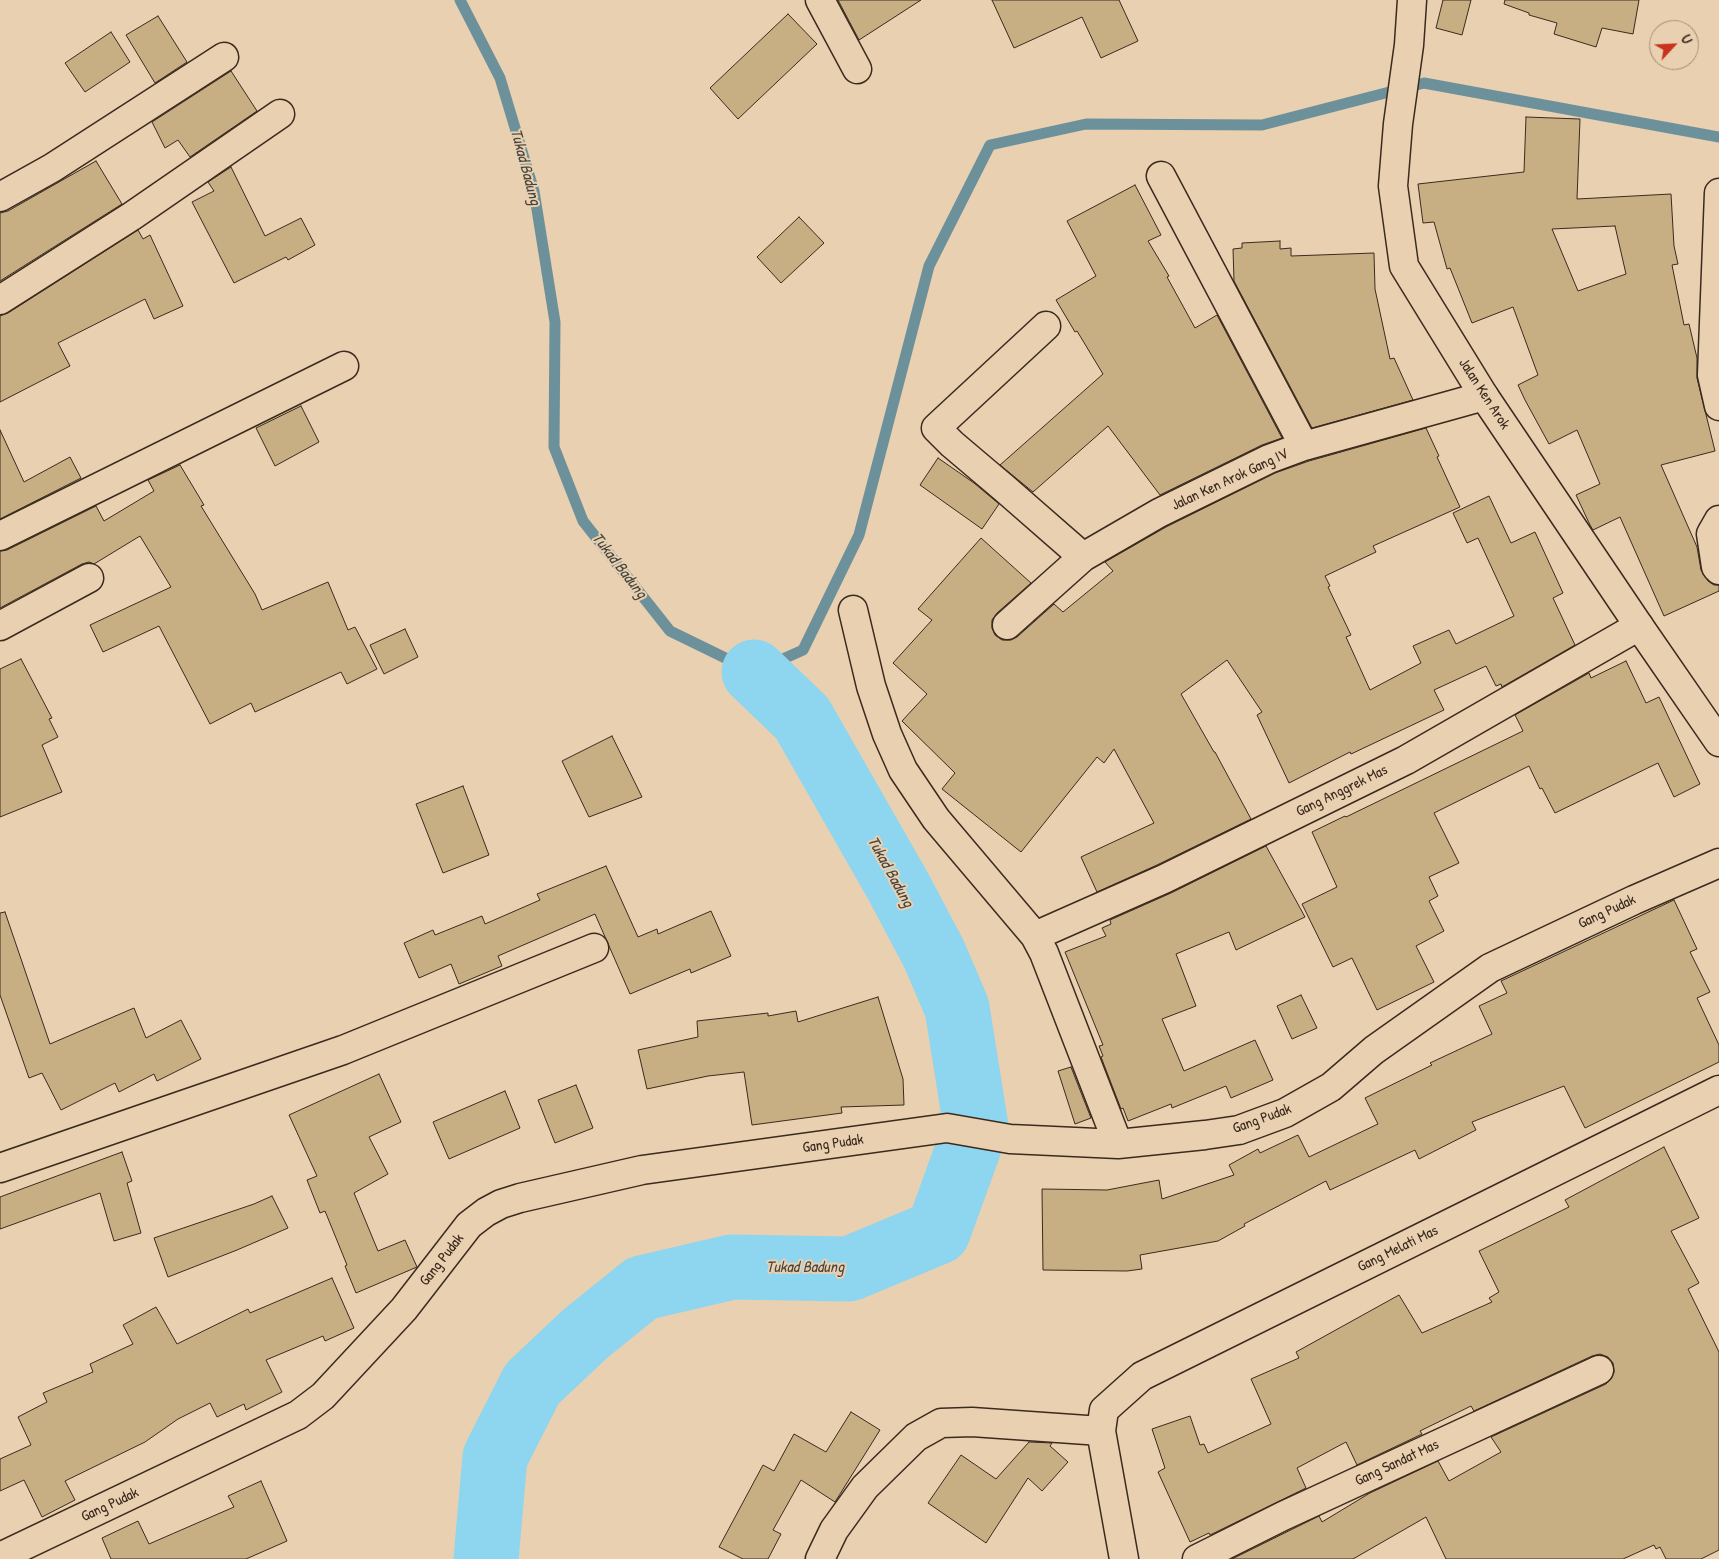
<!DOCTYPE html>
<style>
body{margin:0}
#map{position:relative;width:1719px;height:1559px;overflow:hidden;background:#e8d0b1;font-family:"Patrick Hand",sans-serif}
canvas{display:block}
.north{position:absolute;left:1649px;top:20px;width:50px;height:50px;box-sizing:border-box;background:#e8d0b1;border:1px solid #a38e76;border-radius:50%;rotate:65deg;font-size:14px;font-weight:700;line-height:20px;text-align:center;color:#3b2a1e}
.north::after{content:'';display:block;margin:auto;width:18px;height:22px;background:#c8321e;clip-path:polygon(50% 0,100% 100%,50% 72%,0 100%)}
</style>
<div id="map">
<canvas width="1719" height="1559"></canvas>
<div class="north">U</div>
</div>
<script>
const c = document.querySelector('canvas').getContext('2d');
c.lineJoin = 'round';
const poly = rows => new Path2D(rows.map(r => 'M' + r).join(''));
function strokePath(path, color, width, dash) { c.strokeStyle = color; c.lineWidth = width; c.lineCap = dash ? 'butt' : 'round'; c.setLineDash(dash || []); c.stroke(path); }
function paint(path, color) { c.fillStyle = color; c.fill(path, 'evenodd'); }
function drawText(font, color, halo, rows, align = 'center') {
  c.font = font + ' "Patrick Hand",sans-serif'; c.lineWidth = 4; c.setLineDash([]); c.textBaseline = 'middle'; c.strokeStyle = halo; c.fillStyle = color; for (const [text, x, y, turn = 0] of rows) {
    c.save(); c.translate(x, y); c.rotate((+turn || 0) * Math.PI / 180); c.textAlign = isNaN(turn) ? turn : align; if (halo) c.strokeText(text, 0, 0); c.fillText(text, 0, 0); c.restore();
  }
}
strokePath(poly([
 [460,0,500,78,534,191,555,322,554,447,583,521,670,631,754,672,803,650,859,535,929,266,990,145,1086,124,1262,125,1424,83,1719,137]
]), '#6d919b', 11);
strokePath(poly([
 [486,1559,495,1457,532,1384,585,1334,642,1288,732,1267,849,1269,938,1232,976,1127,957,1008,934,954,898,886,802,718,754,672]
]), '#8ed5ef', 65);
const building = poly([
 [838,0,921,0,859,40,838,0],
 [992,0,1119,0,1138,41,1101,58,1082,17,1014,48,992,0],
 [1443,0,1471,0,1462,35,1436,28,1443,0],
 [1505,0,1639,0,1633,34,1602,28,1596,47,1554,34,1557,23,1529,15,1529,13,1504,4,1505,0],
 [788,14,817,44,738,119,710,88,788,14],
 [158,16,187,62,155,83,126,35,158,16],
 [111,32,130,62,85,92,65,63,111,32],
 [231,71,257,111,190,157,178,140,165,148,152,122,231,71],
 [1526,117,1580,119,1577,199,1671,194,1674,246,1678,264,1672,265,1684,325,1689,324,1697,358,1697,378,1715,451,1661,465,1697,547,1701,570,1708,581,1714,585,1719,585,1719,591,1664,616,1620,517,1593,530,1590,525,1576,495,1600,484,1577,430,1549,444,1525,400,1518,385,1538,375,1513,307,1472,323,1450,268,1447,269,1434,222,1423,223,1418,184,1524,172,1526,117],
 [1615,226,1626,274,1578,291,1552,229,1615,226],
 [96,161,122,204,0,281,0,213,8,211,96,161],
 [231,167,265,236,301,218,315,245,288,260,286,257,234,283,192,202,214,191,208,182,231,167],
 [1135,185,1161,235,1148,241,1169,276,1167,277,1195,328,1217,315,1282,438,1262,445,1160,495,1108,426,1033,492,1000,465,1103,374,1077,331,1075,332,1056,300,1096,276,1067,221,1135,185],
 [799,217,824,243,781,283,757,257,799,217],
 [138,230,143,239,150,235,183,306,154,319,145,299,58,343,70,366,0,402,0,316,8,313,138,230],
 [1280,241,1280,249,1291,248,1291,256,1374,253,1375,289,1390,359,1394,358,1413,400,1312,428,1234,281,1233,249,1242,248,1242,243,1280,241],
 [301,406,319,442,275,466,256,428,301,406],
 [1426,428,1439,456,1437,457,1460,507,1373,546,1376,552,1325,576,1330,586,1328,587,1351,635,1346,637,1370,690,1421,663,1413,646,1449,630,1456,644,1514,616,1478,538,1467,543,1453,513,1489,496,1511,543,1535,532,1563,593,1553,598,1575,645,1502,687,1501,684,1496,686,1486,666,1434,690,1444,710,1351,754,1350,752,1289,783,1257,715,1262,712,1227,660,1181,694,1214,752,1215,752,1251,819,1157,865,1097,892,1081,857,1154,823,1114,749,1104,763,1097,757,1021,852,942,789,955,773,902,721,927,694,893,663,932,620,918,609,981,538,1031,583,997,613,992,620,992,628,995,635,1002,640,1011,640,1017,637,1054,604,1063,612,1113,571,1105,562,1166,527,1275,473,1309,461,1426,428],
 [0,430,24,482,70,457,81,478,0,519,0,430],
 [938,458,974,483,999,504,982,529,920,485,938,458],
 [180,465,204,505,201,506,255,594,262,610,328,582,348,630,355,627,377,669,347,684,341,672,255,712,251,703,210,724,159,626,103,652,90,625,171,587,140,536,94,564,89,562,82,564,0,608,0,551,7,550,96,506,104,521,154,491,148,480,180,465],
 [405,629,418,657,384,674,370,645,405,629],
 [21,659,52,718,49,719,58,737,42,745,62,792,0,817,0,669,21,659],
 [1626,661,1646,703,1659,697,1700,784,1674,797,1658,763,1555,813,1542,788,1540,789,1529,766,1434,813,1459,863,1429,877,1438,896,1429,901,1444,931,1416,946,1434,982,1377,1010,1352,958,1333,967,1302,904,1337,887,1312,832,1345,816,1346,817,1523,731,1515,715,1589,673,1591,678,1626,661],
 [612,736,642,797,589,817,562,761,612,736],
 [463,786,489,855,443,873,416,804,463,786],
 [1266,846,1305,917,1236,950,1229,932,1176,954,1196,1006,1162,1019,1184,1071,1255,1040,1273,1080,1231,1098,1226,1086,1172,1108,1171,1104,1128,1121,1123,1108,1121,1109,1101,1057,1103,1056,1099,1046,1103,1045,1065,952,1106,936,1102,928,1111,924,1110,920,1171,893,1266,846],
 [606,866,638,937,657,929,658,934,711,911,731,956,691,973,690,969,630,994,595,914,498,956,502,966,459,984,451,964,419,978,404,943,433,930,435,935,482,916,485,924,540,900,537,894,606,866],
 [1674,900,1697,949,1690,952,1710,992,1697,998,1719,1045,1719,1062,1585,1128,1564,1086,1472,1122,1476,1130,1419,1159,1415,1150,1330,1190,1326,1181,1244,1224,1245,1226,1218,1241,1140,1255,1142,1269,1127,1271,1043,1270,1042,1189,1107,1190,1159,1180,1162,1199,1234,1175,1229,1165,1258,1149,1260,1153,1298,1135,1309,1157,1378,1124,1365,1098,1432,1065,1430,1063,1492,1034,1479,1006,1507,993,1501,981,1674,900],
 [5,912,50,1044,134,1008,146,1038,181,1020,201,1059,157,1081,154,1074,119,1092,115,1083,61,1110,42,1073,29,1078,0,995,0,913,5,912],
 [1301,995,1317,1028,1292,1039,1277,1006,1301,995],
 [878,997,903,1079,904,1105,841,1107,842,1113,752,1125,744,1072,708,1076,647,1089,638,1050,698,1037,697,1021,768,1013,768,1016,796,1011,798,1022,878,997],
 [1071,1067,1091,1118,1075,1124,1058,1071,1071,1067],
 [379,1074,401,1122,369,1137,388,1174,354,1193,378,1251,405,1240,417,1267,356,1293,345,1266,347,1265,325,1211,320,1213,307,1180,317,1176,289,1115,379,1074],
 [576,1085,593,1128,555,1143,538,1100,576,1085],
 [505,1091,520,1128,449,1159,433,1122,505,1091],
 [1664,1147,1699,1218,1671,1231,1699,1283,1688,1289,1719,1352,1719,1550,1701,1559,1666,1559,1660,1547,1656,1549,1654,1545,1623,1559,1446,1559,1426,1517,1353,1559,1232,1559,1319,1516,1322,1522,1370,1493,1438,1461,1449,1481,1501,1452,1491,1437,1606,1384,1611,1379,1614,1372,1613,1363,1608,1357,1600,1354,1592,1356,1474,1411,1471,1406,1420,1431,1422,1434,1357,1465,1346,1442,1297,1468,1306,1488,1210,1535,1209,1533,1190,1542,1158,1472,1165,1468,1152,1429,1190,1416,1200,1445,1204,1444,1208,1453,1271,1424,1251,1379,1299,1358,1296,1352,1399,1295,1422,1333,1492,1302,1489,1298,1499,1292,1479,1251,1569,1207,1565,1200,1664,1147],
 [122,1152,132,1181,127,1183,141,1233,114,1241,100,1193,0,1229,0,1197,122,1152],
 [272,1196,288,1228,237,1250,168,1277,154,1238,254,1204,272,1196],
 [332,1278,354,1328,325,1341,323,1336,266,1360,282,1392,246,1410,244,1404,217,1417,210,1403,178,1419,145,1442,65,1481,75,1500,42,1517,24,1480,0,1491,0,1459,31,1445,18,1417,47,1402,43,1393,93,1372,90,1364,133,1344,123,1325,156,1307,177,1344,248,1309,250,1313,332,1278],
 [851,1412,880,1430,835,1502,801,1480,773,1530,781,1534,768,1559,743,1559,719,1547,763,1465,774,1471,794,1434,826,1452,851,1412],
 [1029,1442,1052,1443,1050,1446,1068,1462,1042,1491,1028,1478,986,1543,928,1503,961,1455,996,1479,1029,1442],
 [261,1481,287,1541,246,1559,111,1559,102,1538,138,1521,149,1544,234,1507,228,1496,261,1481]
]);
paint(building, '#c7af83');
strokePath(building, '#3b2a1e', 1);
const street = poly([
 [820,0,857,69],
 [1161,176,1304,446],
 [1719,193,1712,375,1719,406],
 [0,197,52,168,224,57],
 [0,300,132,216,280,114],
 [1046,326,936,428,952,444,1004,488,1083,557],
 [1719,520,1711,534,1716,567,1719,570],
 [0,536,344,366],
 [853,610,871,686,887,734,903,770,936,819,1035,936,1044,953,1118,1144],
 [1007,625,1083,557,1159,513,1269,459,1304,446,1484,396],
 [0,626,89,578],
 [1035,936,1164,879,1406,760,1639,626],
 [0,1168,343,1050,594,948],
 [0,1557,298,1415,323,1396,404,1309,469,1225,486,1212,501,1204,520,1198,642,1170,947,1128,1010,1139,1118,1144,1205,1135,1239,1130,1285,1113,1331,1087,1374,1050,1490,968,1634,900,1719,863],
 [820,1559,834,1530,865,1487,916,1437,941,1423,972,1422,1101,1431],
 [1124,1559,1101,1431,1104,1410,1142,1376,1719,1090],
 [1197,1559,1283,1516,1599,1370]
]);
const secondary = poly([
 [1412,0,1409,45,1398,124,1393,186,1404,266,1484,396,1639,626,1719,742]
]);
strokePath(street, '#3b2a1e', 31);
strokePath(secondary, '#3b2a1e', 31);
strokePath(street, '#e8d0b1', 28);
strokePath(secondary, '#e8d0b1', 28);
drawText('15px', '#3b2a1e', '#e8d0b1', [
 ["Jalan Ken Arok",1484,394,57],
 ["Jalan Ken Arok Gang IV",1230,480,-25],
 ["Gang Anggrek Mas",1342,791,-26],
 ["Gang Pudak",1607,912,-25],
 ["Gang Pudak",1262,1119,-20],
 ["Gang Pudak",833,1144,-8],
 ["Gang Melati Mas",1398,1249,-26],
 ["Gang Pudak",442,1260,-52],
 ["Gang Sandat Mas",1397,1463,-25],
 ["Gang Pudak",110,1505,-25]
]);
drawText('italic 16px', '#47443d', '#e8d0b1', [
 ["Tukad Badung",525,167,75],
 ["Tukad Badung",619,566,52],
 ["Tukad Badung",890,872,61],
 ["Tukad Badung",805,1268]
]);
</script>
